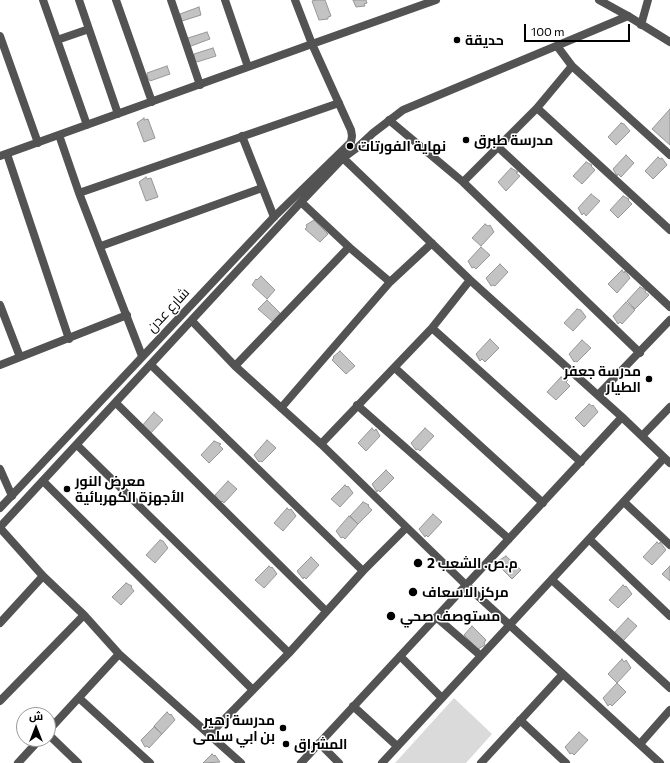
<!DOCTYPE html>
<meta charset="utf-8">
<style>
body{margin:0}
#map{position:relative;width:670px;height:763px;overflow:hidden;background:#fff;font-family:Commissioner,Cairo,sans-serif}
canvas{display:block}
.north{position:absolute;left:16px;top:707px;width:40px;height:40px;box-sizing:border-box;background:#fff;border:1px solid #999;border-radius:50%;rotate:0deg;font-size:11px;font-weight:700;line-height:16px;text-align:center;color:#000}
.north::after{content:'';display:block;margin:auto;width:14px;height:18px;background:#000;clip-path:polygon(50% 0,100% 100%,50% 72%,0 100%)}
.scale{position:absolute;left:524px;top:24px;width:106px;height:18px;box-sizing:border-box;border:2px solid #000;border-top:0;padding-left:5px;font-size:12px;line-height:14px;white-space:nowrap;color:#000;-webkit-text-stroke:3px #fff;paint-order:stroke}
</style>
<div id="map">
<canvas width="670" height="763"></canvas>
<div class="north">ش</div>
<div class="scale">100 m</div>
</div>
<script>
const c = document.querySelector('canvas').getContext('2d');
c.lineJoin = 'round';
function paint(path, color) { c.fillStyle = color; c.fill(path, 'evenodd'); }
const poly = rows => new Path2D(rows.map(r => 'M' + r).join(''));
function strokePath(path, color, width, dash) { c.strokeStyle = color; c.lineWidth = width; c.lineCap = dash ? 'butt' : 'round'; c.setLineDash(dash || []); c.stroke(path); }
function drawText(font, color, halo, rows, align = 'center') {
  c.font = font + ' Commissioner,Cairo,sans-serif'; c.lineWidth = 3; c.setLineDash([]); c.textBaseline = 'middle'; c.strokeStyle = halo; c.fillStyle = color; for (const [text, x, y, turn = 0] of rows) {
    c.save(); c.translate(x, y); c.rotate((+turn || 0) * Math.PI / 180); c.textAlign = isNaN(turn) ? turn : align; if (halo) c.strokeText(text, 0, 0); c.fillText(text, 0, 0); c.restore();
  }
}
paint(poly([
 [454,698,492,734,466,763,395,763]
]), '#dadada');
const building = poly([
 [316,0,325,0,331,16,328,17,328,19,319,20,312,1,316,0],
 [353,0,366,0,367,3,364,4,365,6,356,7,353,0],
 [199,7,201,15,182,21,180,14,199,7],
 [207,32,210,39,191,46,189,45,188,38,207,32],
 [213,48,216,56,197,62,195,61,194,54,213,48],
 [167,66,170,74,150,81,149,79,148,79,147,73,167,66],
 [670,109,670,145,652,129,670,109],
 [144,118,144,120,148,119,155,138,144,142,137,123,144,118],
 [621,123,624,124,630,131,616,145,608,137,621,123],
 [626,155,634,163,621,177,618,174,617,176,613,169,626,155],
 [658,157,660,159,662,158,667,165,653,179,645,171,658,157],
 [586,162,592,165,591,166,595,170,582,184,573,176,586,162],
 [511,168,518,172,516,173,520,176,506,191,498,182,511,168],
 [146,177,147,179,151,178,158,197,146,201,139,182,146,177],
 [591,194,600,201,586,216,584,213,582,215,578,208,591,194],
 [623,196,629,199,628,200,632,204,618,218,610,210,623,196],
 [314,220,328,234,320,242,305,229,307,227,306,225,314,220],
 [485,224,488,226,490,225,494,232,481,246,472,238,485,224],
 [481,247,490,255,476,269,474,267,472,268,468,261,481,247],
 [500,264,508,272,495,286,493,285,491,286,486,278,500,264],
 [622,270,624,273,625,271,630,278,617,293,608,284,622,270],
 [261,276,275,290,267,299,252,285,256,279,257,280,261,276],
 [640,287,646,290,645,292,649,295,635,309,627,301,640,287],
 [267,300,281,314,273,322,258,309,267,300],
 [626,302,635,310,622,324,620,322,618,324,613,316,626,302],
 [577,309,581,310,586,317,573,331,564,323,577,309],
 [490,339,499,348,485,362,482,359,480,361,476,354,490,339],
 [582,340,591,348,577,362,575,361,574,362,569,354,582,340],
 [340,351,355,366,346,374,332,360,334,358,333,357,340,351],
 [561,377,568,380,566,382,570,386,556,400,547,392,561,377],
 [589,404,592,406,593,405,598,412,584,427,575,418,589,404],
 [154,412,163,420,149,435,141,427,154,412],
 [372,428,374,431,376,429,380,436,366,451,358,443,372,428],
 [425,428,434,436,420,451,418,449,416,450,411,443,425,428],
 [267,440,276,448,262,462,260,461,259,462,254,455,267,440],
 [214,441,221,444,219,445,223,449,209,463,201,455,214,441],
 [386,470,394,478,380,492,378,490,377,492,372,484,386,470],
 [228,481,237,489,224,503,222,501,220,503,215,495,228,481],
 [345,485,347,487,348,486,353,493,340,507,331,499,345,485],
 [363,502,369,505,368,506,372,510,358,524,350,516,363,502],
 [287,508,289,510,291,509,296,516,283,531,274,523,287,508],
 [433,514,442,522,428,537,426,535,425,537,419,529,433,514],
 [349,516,358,524,345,539,343,537,341,538,336,531,349,516],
 [160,540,163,541,168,548,155,563,146,555,160,540],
 [657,542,659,544,660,542,666,550,652,565,643,557,657,542],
 [506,556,521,570,512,579,498,565,500,563,498,561,506,556],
 [311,557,319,565,306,579,304,577,303,579,297,571,311,557],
 [269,566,271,568,272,567,277,574,264,588,255,580,269,566],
 [670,566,670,581,662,574,670,566],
 [126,583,132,586,131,587,134,591,121,605,112,597,126,583],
 [623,585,625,587,626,586,632,594,618,608,609,600,623,585],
 [628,618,637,626,623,641,614,633,628,618],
 [472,626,486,640,484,643,485,645,478,649,464,635,472,626],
 [622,659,624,662,626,660,631,668,617,683,608,674,622,659],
 [617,683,626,692,612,706,610,704,608,706,603,698,617,683],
 [167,712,170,715,171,714,175,720,162,734,154,726,167,712],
 [154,727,162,734,149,748,147,746,145,747,141,740,154,727],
 [579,732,588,740,574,755,572,753,570,754,565,747,579,732],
 [212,754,214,756,215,755,220,762,203,763,212,754]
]);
paint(building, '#c3c3c3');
strokePath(building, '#979797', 1);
strokePath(poly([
 [43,0,87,125],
 [79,0,118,114],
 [116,0,152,102],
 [171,0,200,85],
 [225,0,248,67],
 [628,16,670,42],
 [641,25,648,0],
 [0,36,38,143],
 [57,40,89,29],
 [557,46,572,66,670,155],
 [537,108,670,230],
 [389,120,463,182,640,353],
 [59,135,79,193,142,356],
 [242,136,274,217],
 [498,147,670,307],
 [7,154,69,339],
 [0,156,312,44,295,0],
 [343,158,470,280,622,417,670,463],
 [463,182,537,108,572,66],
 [79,193,339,103],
 [301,202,349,247,390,282],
 [101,246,262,188],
 [0,305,20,357],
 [192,321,235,366,321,444,466,585,660,763],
 [432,328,581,462],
 [0,365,127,315],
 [151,365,363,571],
 [235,366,349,247],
 [395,368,543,503],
 [598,395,670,320],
 [116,403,326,611],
 [357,405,509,539],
 [281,408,390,282,432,243],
 [642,436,670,407],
 [321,444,432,328,470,280],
 [77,445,289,653],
 [0,469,12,496],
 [43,481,253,690],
 [624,502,670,545],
 [0,528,43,576,84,615,119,654,241,763],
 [589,539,670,616],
 [552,580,670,688],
 [436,617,481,656],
 [0,623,43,576],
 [400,656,442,698],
 [79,698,150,763],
 [0,701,84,615],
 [353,706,397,746],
 [520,720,566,763],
 [48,731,119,654],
 [48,734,78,763],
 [210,734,289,653,363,571,406,528],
 [319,743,339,763],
 [640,744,670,710],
 [18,763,40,739],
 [301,763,622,417],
 [382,763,664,458],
 [481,763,562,675]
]), '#535353', 8);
strokePath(poly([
 [599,0,628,16],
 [0,508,274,217,351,142,352,136,351,130,312,44,436,0],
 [0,527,301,202,343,158,358,147,373,133,403,110,628,16]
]), '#535353', 8);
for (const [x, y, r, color] of [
 [457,40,4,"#000"],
 [466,140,4,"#000"],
 [350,146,4,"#000"],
 [649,379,4,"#000"],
 [67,489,4,"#000"],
 [418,563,5,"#000"],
 [413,592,5,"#000"],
 [391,616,5,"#000"],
 [283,728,4,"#000"],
 [286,744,4,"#000"]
]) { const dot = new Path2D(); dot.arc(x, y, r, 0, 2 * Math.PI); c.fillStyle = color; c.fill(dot); strokePath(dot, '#fff', 1.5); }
drawText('bold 14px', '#000', '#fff', [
 ["حديقة",465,40],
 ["مدرسة طبرق",474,140],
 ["نهاية الفورتات",358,146],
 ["مدرسة جعفر",641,371,"right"],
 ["الطيار",641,387,"right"],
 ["معرض النور",75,481],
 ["الأجهزة الكهربائية",75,497],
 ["م.ص. الشعب 2",427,563],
 ["مركز الاسعاف",422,592],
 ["مستوصف صحي",400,616],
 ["مدرسة زهير",275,720,"right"],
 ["بن ابي سلمى",275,736,"right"],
 ["المشراق",294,744]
], 'left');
drawText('14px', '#000', '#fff', [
 ["شارع عدن",168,310,-47]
]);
</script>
